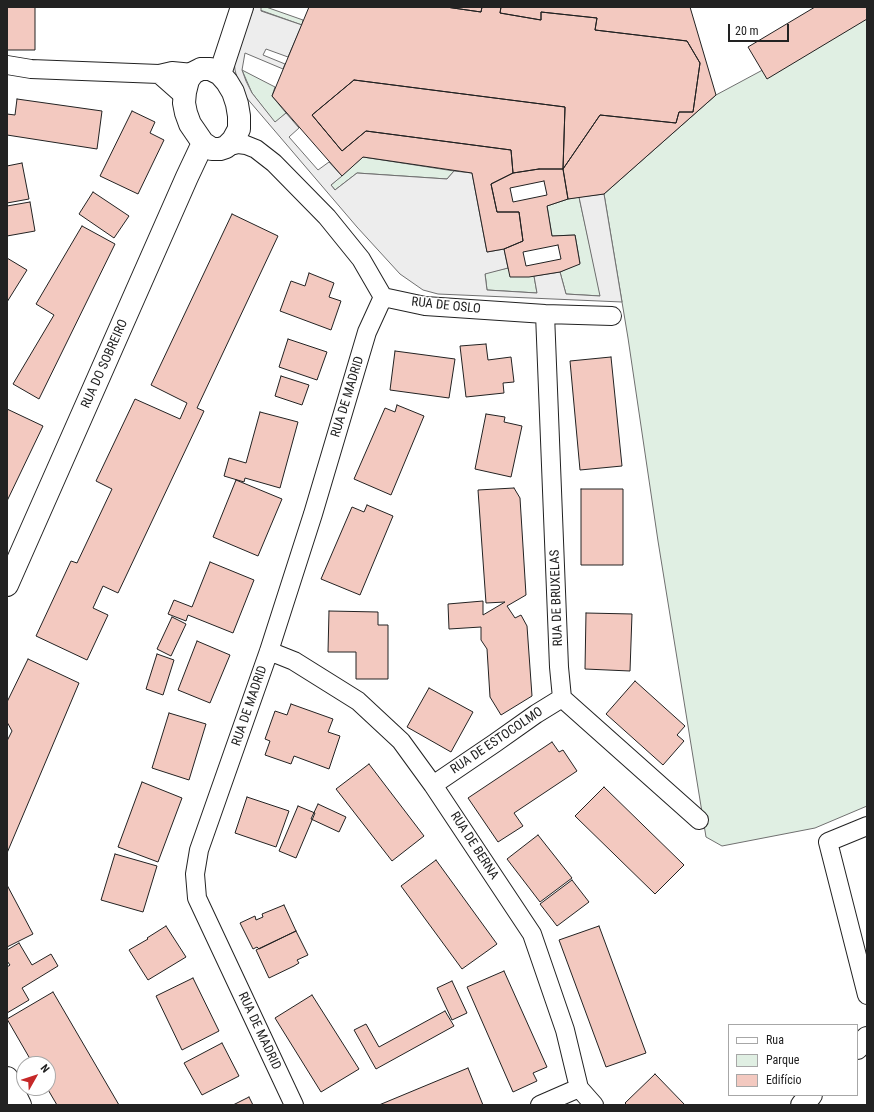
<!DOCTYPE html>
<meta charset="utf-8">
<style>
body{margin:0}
#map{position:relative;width:874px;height:1112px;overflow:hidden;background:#fff;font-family:"Roboto Condensed",sans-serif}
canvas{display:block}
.frame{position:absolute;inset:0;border:8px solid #222;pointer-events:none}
.legend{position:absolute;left:728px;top:1024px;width:130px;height:72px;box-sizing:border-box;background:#fff;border:1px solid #a7a7a7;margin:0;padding:5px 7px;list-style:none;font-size:12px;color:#222}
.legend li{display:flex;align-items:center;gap:8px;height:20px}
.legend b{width:20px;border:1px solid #a7a7a7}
.north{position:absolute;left:16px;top:1056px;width:40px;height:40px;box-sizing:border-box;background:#fff;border:1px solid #a7a7a7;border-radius:50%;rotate:51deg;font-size:11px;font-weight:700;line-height:16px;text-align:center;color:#222}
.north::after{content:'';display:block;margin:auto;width:14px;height:18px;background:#c62828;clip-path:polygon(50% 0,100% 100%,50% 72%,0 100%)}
.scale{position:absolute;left:728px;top:24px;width:61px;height:18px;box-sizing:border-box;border:2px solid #222;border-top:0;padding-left:5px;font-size:12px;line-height:14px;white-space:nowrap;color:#222;-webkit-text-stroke:3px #fff;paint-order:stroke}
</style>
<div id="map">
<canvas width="874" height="1112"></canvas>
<div class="frame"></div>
<ul class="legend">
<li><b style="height:5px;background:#fff"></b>Rua</li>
<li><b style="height:11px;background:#e0efe3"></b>Parque</li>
<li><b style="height:11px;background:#f3c9c0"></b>Edifício</li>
</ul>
<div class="north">N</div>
<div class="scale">20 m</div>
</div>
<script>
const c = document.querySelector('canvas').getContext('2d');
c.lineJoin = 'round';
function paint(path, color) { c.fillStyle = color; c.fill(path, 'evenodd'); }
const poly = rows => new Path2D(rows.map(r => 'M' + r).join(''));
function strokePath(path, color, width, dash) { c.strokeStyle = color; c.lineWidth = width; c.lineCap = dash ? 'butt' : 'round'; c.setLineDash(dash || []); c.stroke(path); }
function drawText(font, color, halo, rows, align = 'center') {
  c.font = font + ' "Roboto Condensed",sans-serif'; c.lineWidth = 3; c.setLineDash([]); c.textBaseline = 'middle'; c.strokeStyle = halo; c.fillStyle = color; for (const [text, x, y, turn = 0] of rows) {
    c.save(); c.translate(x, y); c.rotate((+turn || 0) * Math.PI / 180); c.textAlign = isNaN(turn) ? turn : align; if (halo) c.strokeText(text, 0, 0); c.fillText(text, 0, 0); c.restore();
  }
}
const green = poly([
 [261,7,266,7,303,20,302,25,260,10,261,7],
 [867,14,867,806,815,828,722,846,706,837,658,541,628,338,604,194,716,95,867,14],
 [242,70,275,87,272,96,286,113,275,123,252,93,242,70],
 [363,157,454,171,447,179,357,173,335,190,331,185,363,157],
 [579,197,601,296,566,294,560,272,580,263,575,235,552,236,547,206,568,199,579,197],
 [508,268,534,276,537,293,487,290,485,273,508,268]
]);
paint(green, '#e0efe3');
strokePath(green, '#6f6f6f', 1);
const parking = poly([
 [254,7,261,7,261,11,302,25,288,57,266,49,263,55,285,64,283,69,245,53,242,70,246,81,252,93,275,122,286,113,299,128,289,137,318,170,329,162,342,176,331,185,335,190,357,173,447,179,454,171,472,173,487,252,504,249,508,268,485,274,487,290,537,293,534,276,560,272,566,294,600,296,579,197,604,194,622,302,438,294,423,290,400,274,357,227,245,96,238,82,235,70,234,61,254,7]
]);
paint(parking, '#ededed');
strokePath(parking, '#6f6f6f', 1);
const building = poly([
 [7,7,35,7,35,50,7,50,7,7],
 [309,7,446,7,481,12,482,7,501,7,500,13,541,20,541,12,597,18,595,30,687,41,700,63,693,112,679,112,676,123,600,115,563,169,565,107,354,80,312,115,342,151,366,131,511,150,513,173,491,184,497,212,519,212,523,241,504,249,487,252,472,173,363,157,342,176,272,96,309,7],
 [446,7,482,7,481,12,446,7],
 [501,7,690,7,716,95,604,194,568,199,563,169,600,115,676,123,679,112,693,112,700,63,687,41,595,30,597,18,541,12,541,20,500,13,501,7],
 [815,7,867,7,867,19,767,79,748,47,815,7],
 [354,80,565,107,563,169,539,169,513,173,511,150,366,131,342,151,312,115,354,80],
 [17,99,102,111,97,149,7,135,7,114,15,115,17,99],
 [132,111,155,122,150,133,164,140,138,194,100,176,132,111],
 [22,163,29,199,7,203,7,166,22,163],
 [539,169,563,169,568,199,547,206,552,236,575,235,580,264,560,272,529,277,510,277,504,249,523,241,519,212,497,212,491,184,513,173,539,169],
 [544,181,547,195,513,202,510,188,544,181],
 [93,192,129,216,114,238,79,214,93,192],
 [30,202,35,231,7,236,7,206,30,202],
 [232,214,278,236,197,408,204,411,118,593,103,586,93,608,108,615,87,660,36,636,71,561,77,563,112,489,96,481,135,399,180,419,187,403,151,385,232,214],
 [82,226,115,244,39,399,13,384,54,315,36,304,82,226],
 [558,245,561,259,526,266,523,252,558,245],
 [7,258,27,270,7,302,7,258],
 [309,273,334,283,329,297,341,301,331,330,280,311,291,281,305,286,309,273],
 [288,339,327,352,317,380,279,367,288,339],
 [486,344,488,360,511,357,514,382,503,383,504,393,466,397,460,346,486,344],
 [395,351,455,359,449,398,390,390,395,351],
 [611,357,622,466,580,470,570,361,611,357],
 [281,376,309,385,302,405,275,396,281,376],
 [397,405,424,416,391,495,354,479,385,408,395,412,397,405],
 [7,409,43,426,7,501,7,409],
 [260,412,298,422,280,488,245,478,244,482,224,476,229,458,246,463,260,412],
 [486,414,505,417,504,422,522,426,511,477,475,469,486,414],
 [236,480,282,499,258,556,213,537,236,480],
 [514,488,520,498,526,595,507,606,515,618,521,615,527,626,532,696,501,715,490,697,487,649,481,640,481,627,449,629,448,604,483,601,483,615,505,602,486,603,478,490,514,488],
 [581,489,623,489,623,565,581,565,581,489],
 [367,505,393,516,360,595,321,579,352,507,364,512,367,505],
 [210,562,254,580,233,633,188,615,186,621,168,614,174,600,192,607,210,562],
 [329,611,378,612,378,625,388,625,388,679,356,679,356,652,328,652,329,611],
 [586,613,632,614,630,671,585,669,586,613],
 [172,617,186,624,171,656,157,649,172,617],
 [197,641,230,655,210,703,178,690,197,641],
 [157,654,174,660,163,695,146,689,157,654],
 [28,659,79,683,7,853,7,741,12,731,7,722,7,702,28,659],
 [635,681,685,726,677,735,684,741,663,765,606,714,635,681],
 [429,688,473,712,451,752,407,727,429,688],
 [291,704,333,719,328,732,340,736,329,769,294,756,291,764,265,755,270,741,265,739,275,711,287,715,291,704],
 [169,713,206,724,189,780,152,768,169,713],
 [552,742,559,752,563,750,577,771,514,813,523,826,498,842,468,798,552,742],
 [369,764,424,836,392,861,336,789,369,764],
 [142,782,182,798,158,862,118,847,142,782],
 [604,787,684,865,655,894,575,816,604,787],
 [247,797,289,811,276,847,235,833,247,797],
 [318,804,346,817,339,832,311,819,318,804],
 [298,806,315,813,296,858,279,851,298,806],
 [538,835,572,878,540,902,507,859,538,835],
 [115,854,157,866,143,912,101,900,115,854],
 [436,860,497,944,462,969,401,886,436,860],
 [572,880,589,902,557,926,540,904,572,880],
 [7,885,33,934,7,947,7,885],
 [284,905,296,931,259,949,257,947,253,949,240,923,255,916,256,920,263,917,262,914,284,905],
 [166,926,186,957,148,980,129,950,148,939,147,938,166,926],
 [599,926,646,1053,606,1067,559,940,599,926],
 [296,931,308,955,297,960,299,963,294,966,269,978,256,950,296,931],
 [19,943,32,965,51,954,58,966,22,988,29,1000,7,1013,7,967,10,965,7,961,7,950,19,943],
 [504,971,547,1067,533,1073,537,1081,513,1092,467,987,504,971],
 [193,978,219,1031,182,1050,156,996,193,978],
 [452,981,467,1013,452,1020,437,988,452,981],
 [53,992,119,1105,57,1105,47,1088,48,1088,48,1064,33,1064,7,1019,53,992],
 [312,995,359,1069,321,1092,275,1018,312,995],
 [445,1011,454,1026,376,1069,354,1030,366,1024,379,1047,445,1011],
 [222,1043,239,1076,202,1095,184,1063,222,1043],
 [468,1068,483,1105,379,1105,468,1068],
 [655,1074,685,1105,627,1105,625,1103,655,1074],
 [249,1097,253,1105,233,1105,249,1097]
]);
paint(building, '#f3c9c0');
strokePath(building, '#222', 1);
const street = poly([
 [7,65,31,69,159,74,172,71,193,73],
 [159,74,185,97],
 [226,147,238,144,246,145,256,149,274,163,327,217,361,259,383,297,425,306,545,314,612,316],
 [545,314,559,667,562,698,699,820],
 [269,651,294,661,358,701,401,741,433,785,532,934,565,1030,579,1088,594,1105],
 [433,785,495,743,536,714,562,698],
 [867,826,828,842,867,995],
 [294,1105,197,898,195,874,199,850,269,651,313,514,367,332,383,297],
 [540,1105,579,1088]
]);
const secondary = poly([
 [857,1048,867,1038],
 [802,1105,811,1095]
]);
const primary = poly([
 [201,69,210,69,220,74,227,82,233,92,237,104,239,116,239,129,233,140,226,147,220,149,212,149,203,143,190,124,186,113,184,103,185,92,188,80,193,73,201,69],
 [220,74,242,7],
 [7,585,105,363,187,177,203,143],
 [7,1078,20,1105]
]);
strokePath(street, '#222', 20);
strokePath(secondary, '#222', 24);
strokePath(primary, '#222', 24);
strokePath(street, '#fff', 18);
strokePath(secondary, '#fff', 22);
strokePath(primary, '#fff', 22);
drawText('13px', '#222', '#fff', [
 ["RUA DE OSLO",446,306,6],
 ["RUA DO SOBREIRO",105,364,-66],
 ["RUA DE MADRID",348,397,-73],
 ["RUA DE BRUXELAS",557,598,-92],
 ["RUA DE MADRID",250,706,-71],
 ["RUA DE ESTOCOLMO",497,741,-34],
 ["RUA DE BERNA",474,846,57],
 ["RUA DE MADRID",259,1031,65]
]);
</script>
